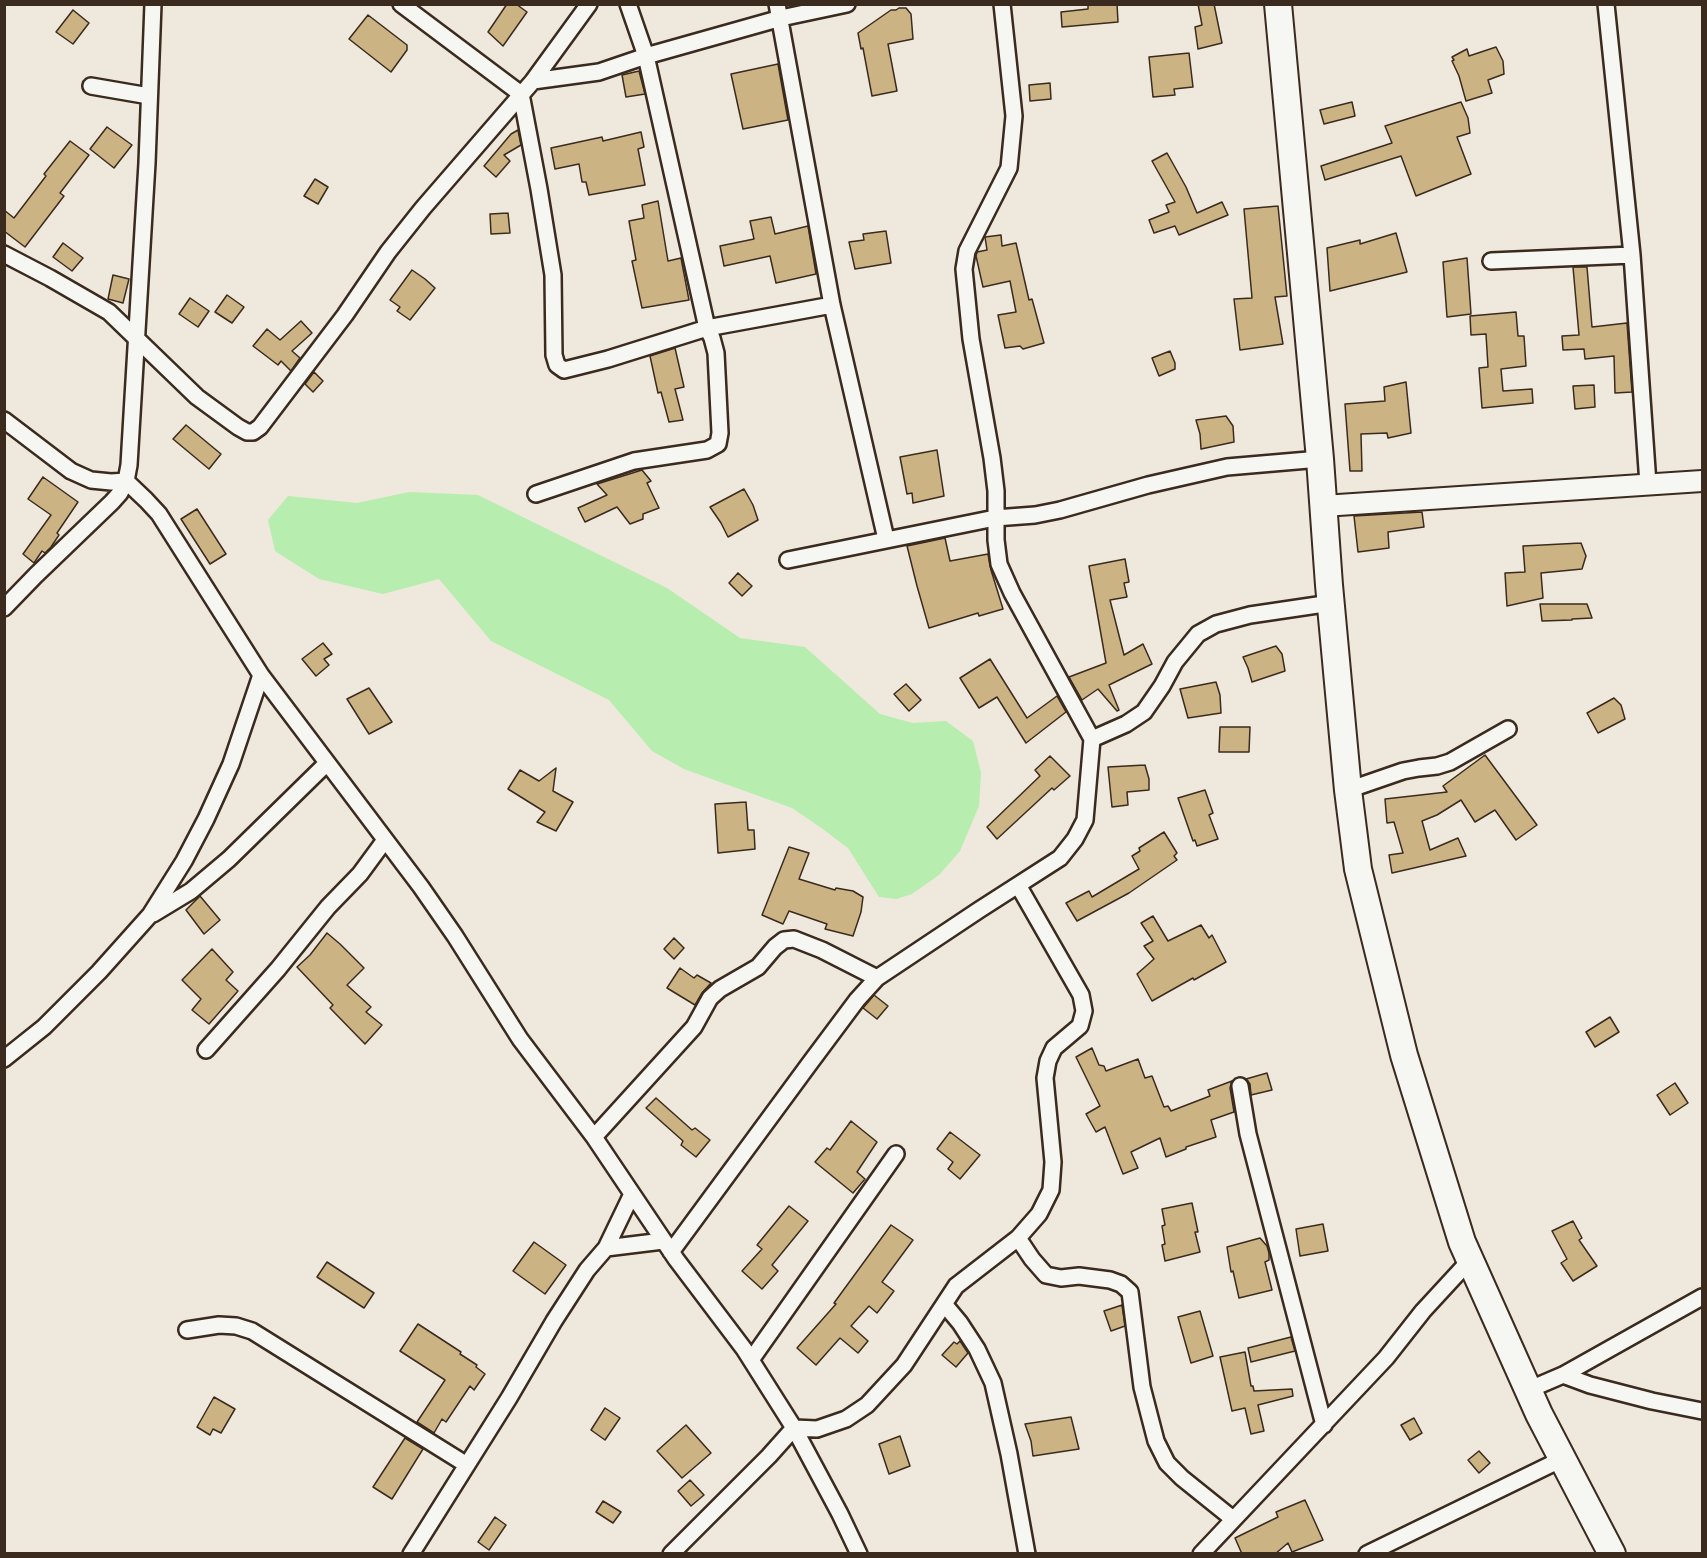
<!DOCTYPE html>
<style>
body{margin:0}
#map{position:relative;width:1707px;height:1558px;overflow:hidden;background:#eee9dc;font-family:"Shantell Sans",sans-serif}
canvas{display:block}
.frame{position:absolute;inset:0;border:6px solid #3b2a1e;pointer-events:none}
</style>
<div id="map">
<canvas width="1707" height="1558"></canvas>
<div class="frame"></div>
</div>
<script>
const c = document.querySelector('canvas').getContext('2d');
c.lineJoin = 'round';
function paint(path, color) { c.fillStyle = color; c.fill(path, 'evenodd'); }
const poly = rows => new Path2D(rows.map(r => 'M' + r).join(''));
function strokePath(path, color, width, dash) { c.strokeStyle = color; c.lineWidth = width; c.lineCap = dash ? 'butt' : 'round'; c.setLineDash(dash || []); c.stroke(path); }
paint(poly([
 [409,492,478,495,667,588,740,638,805,647,880,714,913,723,946,721,973,741,981,773,979,806,960,851,939,875,912,894,896,899,879,897,848,848,820,827,792,808,684,769,652,751,609,700,491,641,439,579,383,594,319,579,275,551,268,520,288,496,357,503]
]), '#b7edae');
const building = poly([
 [507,4,516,4,527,12,503,46,488,32,507,4],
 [1088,4,1117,4,1118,22,1062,27,1061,12,1088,9,1088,4],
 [1198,4,1214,4,1222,43,1198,49,1195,27,1202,25,1198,4],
 [899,8,906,8,911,14,913,39,888,44,897,91,872,96,863,48,861,49,858,33,891,10,896,10,899,8],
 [73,10,89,23,73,44,56,32,73,10],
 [368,15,407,45,407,50,391,72,349,39,368,15],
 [1496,47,1503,61,1504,74,1488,80,1492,93,1466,101,1459,76,1452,61,1454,60,1452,57,1467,49,1469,56,1496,47],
 [1189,53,1193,87,1174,89,1175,95,1153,97,1149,57,1189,53],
 [778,64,788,120,743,129,731,74,778,64],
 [639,71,645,94,626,97,622,75,639,71],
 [1050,83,1051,99,1030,101,1029,85,1050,83],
 [1352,102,1355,116,1324,124,1320,110,1352,102],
 [1461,102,1468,118,1470,133,1457,137,1471,174,1416,196,1401,156,1325,180,1321,166,1392,143,1385,126,1461,102],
 [107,127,132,145,114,168,90,149,107,127],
 [518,130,521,145,504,155,510,161,496,177,484,166,511,134,518,130],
 [641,132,644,147,638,149,645,185,589,195,586,182,582,182,579,164,555,169,551,148,602,137,603,141,641,132],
 [70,141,89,155,60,193,64,196,25,247,4,231,4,210,14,218,46,176,44,174,70,141],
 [1167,153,1186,187,1197,213,1222,202,1228,215,1179,235,1175,226,1154,233,1149,220,1169,212,1166,205,1175,202,1152,161,1167,153],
 [315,179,328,187,318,204,304,196,315,179],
 [658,201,668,261,681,258,689,300,642,308,632,261,636,260,629,221,644,218,642,205,658,201],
 [1278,206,1287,296,1275,297,1283,344,1240,350,1234,299,1252,298,1244,209,1278,206],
 [508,213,510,233,491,234,490,214,508,213],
 [771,217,775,234,808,226,816,274,776,283,770,256,724,266,720,246,754,239,750,221,771,217],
 [886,231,891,263,855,269,849,242,864,240,863,234,886,231],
 [1396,233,1407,272,1330,291,1327,248,1360,240,1360,244,1396,233],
 [1001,235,1002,246,1016,243,1029,300,1032,299,1044,343,1023,349,1020,346,1005,348,998,315,1016,312,1010,281,983,287,976,256,977,252,987,250,985,237,1001,235],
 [63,243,83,258,72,271,53,257,63,243],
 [1467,258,1471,314,1447,317,1443,262,1467,258],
 [1573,267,1587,267,1592,327,1627,323,1632,392,1615,393,1614,356,1585,359,1584,349,1563,350,1562,336,1579,335,1573,267],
 [412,270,425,279,435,288,410,320,397,311,400,307,390,300,412,270],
 [113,275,129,279,123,303,108,299,113,275],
 [227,295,244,307,232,323,215,312,227,295],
 [190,298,209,311,198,327,179,314,190,298],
 [1516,312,1518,336,1524,336,1526,366,1501,369,1503,391,1532,389,1533,403,1482,408,1479,368,1488,367,1486,334,1471,335,1470,316,1516,312],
 [301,321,312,333,292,351,300,358,291,371,281,361,278,365,253,346,267,329,280,340,301,321],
 [675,348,684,387,675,389,683,420,669,422,661,392,658,393,650,356,675,348],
 [1170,351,1175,363,1175,369,1159,376,1152,358,1170,351],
 [314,372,323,381,313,392,305,384,314,372],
 [1406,382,1411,433,1388,438,1387,433,1361,434,1362,471,1350,471,1345,404,1385,401,1384,387,1406,382],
 [1594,385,1595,407,1575,409,1573,386,1594,385],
 [1226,416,1233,426,1234,442,1201,449,1200,434,1196,420,1226,416],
 [186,425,221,454,209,469,173,439,186,425],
 [937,450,944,496,913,503,912,493,907,494,900,457,937,450],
 [642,470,651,481,647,483,659,508,643,514,643,519,630,524,617,507,585,522,578,508,607,495,597,484,642,470],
 [43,477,78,502,57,533,59,535,51,547,45,553,42,551,34,563,23,554,51,515,28,499,43,477],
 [744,489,753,505,758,520,728,537,721,523,710,507,744,489],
 [197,509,226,554,210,564,181,519,197,509],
 [1422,512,1424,527,1388,532,1389,548,1358,552,1354,516,1422,512],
 [945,538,950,561,988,554,991,570,1003,609,979,616,978,613,929,628,917,586,907,546,945,538],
 [1581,543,1586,556,1582,569,1541,573,1543,598,1507,606,1505,573,1525,572,1523,546,1581,543],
 [1125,559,1129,582,1124,583,1127,597,1110,600,1124,655,1143,644,1152,664,1109,685,1119,710,1117,711,1098,689,1082,700,1069,677,1106,663,1089,566,1125,559],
 [738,573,752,586,742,596,729,583,738,573],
 [1540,604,1587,604,1592,618,1572,619,1572,620,1542,621,1540,604],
 [323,643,332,654,324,659,329,665,316,676,302,659,323,643],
 [1276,646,1282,654,1285,671,1252,682,1248,668,1243,657,1276,646],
 [990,659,1027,718,1057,696,1066,712,1026,743,997,697,979,708,960,678,990,659],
 [1216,682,1220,695,1221,713,1188,718,1180,689,1216,682],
 [906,684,921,700,909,711,894,694,906,684],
 [369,688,392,722,369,734,347,699,369,688],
 [1614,698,1621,705,1625,719,1598,733,1587,713,1614,698],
 [1220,727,1250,727,1249,752,1219,752,1220,727],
 [1485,755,1537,825,1516,840,1495,810,1475,822,1461,800,1437,815,1422,821,1430,850,1458,838,1466,856,1392,873,1389,855,1403,853,1394,822,1387,823,1385,799,1447,792,1443,786,1485,755],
 [1050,756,1070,776,1054,790,1052,788,997,839,987,827,1040,776,1035,770,1050,756],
 [1145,765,1149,779,1149,790,1127,792,1128,805,1112,807,1108,767,1145,765],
 [556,768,553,791,573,802,556,831,537,822,545,812,508,789,520,770,539,781,556,768],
 [1205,790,1213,813,1209,815,1218,839,1197,846,1195,840,1193,841,1178,798,1205,790],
 [746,802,748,830,754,830,755,849,718,853,715,804,746,802],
 [1164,832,1177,853,1174,856,1177,860,1129,893,1077,921,1066,903,1089,891,1092,897,1139,869,1132,856,1140,851,1139,848,1164,832],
 [789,847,809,853,799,879,835,890,836,888,853,891,863,897,861,912,853,936,825,929,827,924,789,911,783,924,762,915,789,847],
 [200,896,220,920,204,934,186,910,200,896],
 [1153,916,1168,941,1201,925,1209,938,1212,935,1226,962,1194,980,1193,978,1152,1001,1137,974,1154,959,1144,946,1153,941,1141,923,1153,916],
 [327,933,340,944,364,968,347,985,371,1007,366,1012,382,1025,365,1044,330,1008,333,1005,297,967,310,955,327,933],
 [674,938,684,948,674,959,664,949,674,938],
 [212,949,233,972,226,980,238,991,209,1024,192,1010,201,999,182,980,212,949],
 [680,968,694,978,697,975,711,983,702,993,695,1005,667,988,680,968],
 [874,995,888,1006,877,1019,863,1008,874,995],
 [1610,1017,1619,1032,1595,1047,1586,1032,1610,1017],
 [1092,1048,1099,1065,1104,1066,1106,1071,1138,1059,1145,1078,1152,1076,1164,1107,1168,1106,1171,1111,1210,1096,1208,1090,1232,1081,1230,1088,1234,1112,1211,1120,1216,1137,1186,1147,1186,1149,1166,1157,1160,1138,1131,1152,1138,1168,1123,1174,1105,1127,1096,1132,1086,1114,1100,1106,1076,1057,1092,1048],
 [1267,1073,1272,1090,1251,1095,1250,1084,1246,1079,1267,1073],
 [1675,1083,1688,1103,1670,1115,1657,1095,1675,1083],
 [656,1098,692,1130,695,1128,710,1140,696,1157,681,1145,683,1141,646,1108,656,1098],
 [851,1121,877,1142,857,1172,865,1179,853,1193,815,1162,827,1148,830,1150,851,1121],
 [950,1132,980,1155,960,1179,948,1169,953,1162,937,1149,950,1132],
 [1192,1203,1198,1232,1195,1232,1200,1252,1165,1261,1162,1245,1165,1244,1162,1226,1165,1225,1162,1209,1192,1203],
 [789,1206,808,1221,772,1265,778,1271,762,1289,742,1271,762,1249,757,1245,789,1206],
 [1573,1221,1582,1238,1579,1240,1597,1266,1573,1281,1561,1263,1567,1259,1552,1231,1573,1221],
 [1323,1224,1328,1251,1300,1256,1296,1229,1323,1224],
 [891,1225,913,1240,882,1282,894,1291,877,1313,869,1306,851,1326,868,1341,858,1353,840,1338,816,1365,797,1348,836,1304,834,1303,891,1225],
 [1260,1238,1267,1246,1269,1253,1269,1260,1265,1262,1272,1290,1239,1298,1233,1271,1231,1272,1227,1247,1260,1238],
 [534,1242,566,1265,545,1294,513,1271,534,1242],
 [327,1262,374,1293,364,1308,317,1277,327,1262],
 [1122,1305,1125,1326,1111,1331,1104,1311,1122,1305],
 [1200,1311,1213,1356,1191,1363,1178,1317,1200,1311],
 [418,1324,461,1352,460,1354,477,1365,476,1367,485,1374,474,1390,470,1386,446,1422,442,1419,434,1433,417,1422,445,1380,400,1351,418,1324],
 [1291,1337,1295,1351,1251,1362,1248,1348,1291,1337],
 [960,1341,968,1353,956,1367,942,1355,954,1342,957,1344,960,1341],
 [1245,1352,1251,1386,1253,1386,1254,1391,1292,1389,1293,1396,1258,1405,1264,1431,1251,1434,1245,1408,1232,1411,1220,1357,1245,1352],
 [214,1397,235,1409,221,1433,213,1429,210,1435,197,1427,214,1397],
 [605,1408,620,1418,605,1440,591,1430,605,1408],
 [1071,1417,1079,1449,1033,1456,1031,1441,1025,1424,1071,1417],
 [1414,1418,1422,1433,1410,1440,1401,1425,1414,1418],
 [686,1425,711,1453,682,1478,657,1451,686,1425],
 [900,1436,910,1466,889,1474,879,1444,900,1436],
 [405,1438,423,1449,392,1499,373,1487,405,1438],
 [1479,1451,1490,1463,1479,1473,1468,1460,1479,1451],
 [690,1480,704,1495,691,1506,678,1491,690,1480],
 [1305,1500,1323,1540,1292,1552,1288,1543,1275,1554,1242,1554,1235,1538,1278,1517,1276,1512,1305,1500],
 [603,1501,621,1512,613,1523,596,1512,603,1501],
 [495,1517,506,1525,489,1550,478,1542,495,1517]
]);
paint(building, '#ccb383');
strokePath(building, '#3b2a1e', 1.5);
const minor = poly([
 [401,4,521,94,539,189,553,275,554,355,557,365,564,370,608,359,707,328,832,305],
 [777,4,832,305,886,539],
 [1002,4,1014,116,1009,168,967,251,964,269,971,339,992,458,996,491,996,540,999,564,1012,593,1092,739],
 [1606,4,1632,255,1648,484],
 [533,81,599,72,646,56,781,18,847,4],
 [91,86,149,96],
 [4,254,50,278,109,312,197,397,238,427,247,432,253,432,260,427,345,315,388,252,423,208,533,81,589,4],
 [1491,261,1632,255],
 [4,420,71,471,91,480,111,482,126,481,146,500,159,514,261,675,421,887,455,936,520,1039,594,1137,676,1259,744,1349,794,1428,840,1514,859,1554],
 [536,494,634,461,707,450,718,444,720,433,716,353,712,338,707,328,646,56,628,4],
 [788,560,995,518,1035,515,1060,510,1148,485,1227,467,1320,459],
 [4,608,36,575,112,502,120,493,126,481,129,465,147,163,153,4],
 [1348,790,1403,771,1419,768,1437,766,1450,762,1508,729],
 [153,914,191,891,229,859,327,763],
 [206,1050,278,969,328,907,360,874,385,840],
 [4,1059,44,1027,99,972,150,915,184,861,206,819,231,764,261,675],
 [1240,1086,1248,1134,1324,1425],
 [594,1137,694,1027,710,998,720,989,758,967,775,947,784,940,794,939,822,950,877,978],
 [1018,1238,1032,1259,1046,1275,1061,1278,1079,1276,1110,1280,1121,1284,1130,1292,1142,1387,1156,1441,1167,1463,1182,1478,1233,1519],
 [606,1248,663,1241],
 [671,1252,810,1063,857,1000,877,978,979,910,1060,858,1075,839,1085,820,1092,739,1126,724,1144,712,1162,686,1175,662,1198,634,1216,624,1250,615,1331,603],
 [945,1305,960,1323,977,1349,993,1383,1009,1454,1027,1554],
 [187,1330,219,1325,236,1326,252,1331,467,1465],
 [751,1360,896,1154],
 [1563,1375,1590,1385,1652,1401,1702,1411],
 [1528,1390,1563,1375,1702,1297],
 [794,1428,817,1429,846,1419,867,1405,904,1365,956,1286,1018,1238,1039,1214,1051,1190,1053,1162,1045,1078,1048,1061,1054,1048,1080,1026,1084,1011,1081,995,1018,885],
 [411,1554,509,1398,554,1321,587,1270,606,1248,632,1194],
 [671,1554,769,1456,794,1428],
 [1201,1554,1386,1358,1423,1311,1470,1260],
 [1367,1554,1562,1459]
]);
const tertiary = poly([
 [1323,506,1702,481]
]);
const trunk = poly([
 [1278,4,1320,459,1329,585,1348,790,1358,869,1404,1055,1462,1242,1539,1414,1612,1554]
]);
strokePath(minor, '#3b2a1e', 20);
strokePath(tertiary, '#3b2a1e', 24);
strokePath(trunk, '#3b2a1e', 30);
strokePath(minor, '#f6f6f2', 15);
strokePath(tertiary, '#f6f6f2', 20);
strokePath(trunk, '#f6f6f2', 26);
</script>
